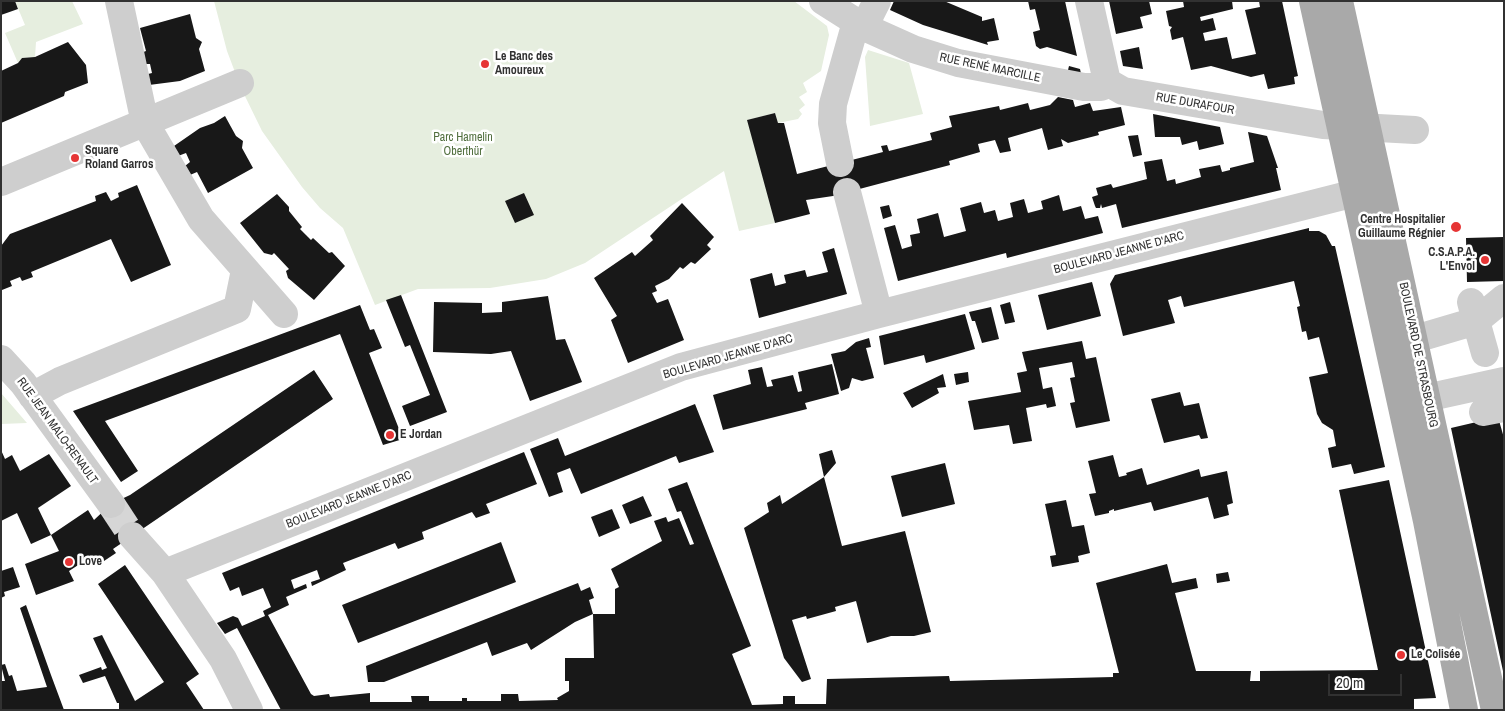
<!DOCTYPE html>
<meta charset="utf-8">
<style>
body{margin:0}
#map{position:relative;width:1505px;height:711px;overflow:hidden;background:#fff;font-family:"Archivo Narrow",sans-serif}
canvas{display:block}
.frame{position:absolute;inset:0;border:2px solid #313131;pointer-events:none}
.scale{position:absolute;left:1328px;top:674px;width:74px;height:22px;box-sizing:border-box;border:2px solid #313131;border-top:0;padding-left:6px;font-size:15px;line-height:18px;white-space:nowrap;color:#313131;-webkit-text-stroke:4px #fff;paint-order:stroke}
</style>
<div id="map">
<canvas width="1505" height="711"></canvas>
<div class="frame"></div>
<div class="scale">20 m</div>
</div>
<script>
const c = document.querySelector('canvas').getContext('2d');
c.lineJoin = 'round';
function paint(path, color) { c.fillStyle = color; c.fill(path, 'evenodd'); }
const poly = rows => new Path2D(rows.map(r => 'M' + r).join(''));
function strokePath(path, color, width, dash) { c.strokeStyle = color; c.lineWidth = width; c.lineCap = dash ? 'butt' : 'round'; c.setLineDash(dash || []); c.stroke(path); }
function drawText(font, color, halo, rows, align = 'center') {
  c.font = font + ' "Archivo Narrow",sans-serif'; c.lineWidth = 5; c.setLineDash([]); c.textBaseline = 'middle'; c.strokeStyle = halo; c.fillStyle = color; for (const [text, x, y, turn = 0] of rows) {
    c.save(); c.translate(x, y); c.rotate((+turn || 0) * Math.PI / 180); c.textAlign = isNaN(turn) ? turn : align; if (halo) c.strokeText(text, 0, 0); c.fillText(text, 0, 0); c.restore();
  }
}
paint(poly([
 [15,1,72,1,83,24,36,42,35,57,22,58,18,63,5,33,25,25],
 [214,1,794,1,827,26,829,35,821,71,803,83,807,92,799,97,805,105,799,110,802,114,798,119,778,123,775,113,748,120,775,223,739,231,724,171,585,263,546,279,490,288,418,289,375,305,343,228,320,208,302,187,262,131,241,88,227,51],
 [868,50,909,63,923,114,870,126,865,57],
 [1,393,27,423,1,424]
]), '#e6eedf');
paint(poly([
 [1,1,15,1,18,9,1,15],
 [894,1,944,1,982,17,982,21,994,18,999,40,987,42,988,45,923,25,890,10],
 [1028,1,1065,1,1077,56,1047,47,1040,49,1036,46,1033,32,1040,30,1035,9,1030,10],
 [1109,1,1149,1,1152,14,1140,17,1143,28,1116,34],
 [1183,1,1232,1,1233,9,1200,17,1201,21,1213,18,1216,30,1203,33,1205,41,1227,37,1232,59,1256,54,1245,10,1260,7,1259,1,1282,1,1298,76,1294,77,1295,84,1268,89,1264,74,1251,77,1211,66,1191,70,1183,37,1172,40,1170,30,1172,27,1169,26,1166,11,1184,7],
 [190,14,196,38,202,42,199,49,205,71,180,81,149,85,148,74,152,73,150,64,144,64,141,53,146,51,140,28],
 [68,42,86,65,88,83,65,92,64,96,1,123,1,71,18,63,22,58,35,57],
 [1139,47,1143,69,1123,66,1120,51],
 [1069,66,1080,69,1082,78,1067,74],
 [1058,97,1073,100,1075,107,1090,103,1093,111,1121,107,1125,125,1098,132,1099,135,1068,143,1061,139,1063,146,1048,150,1042,128,1008,138,1011,151,1000,153,995,140,978,144,980,152,949,161,950,165,833,196,806,200,810,214,775,223,747,120,775,113,778,123,784,123,797,174,883,152,881,146,887,145,889,151,932,140,930,133,952,127,949,116,999,106,1000,110,1028,103,1030,110,1050,105],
 [1153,114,1220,127,1224,144,1199,150,1197,141,1182,145,1180,137,1155,137],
 [225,116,236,136,243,141,242,148,253,168,208,193,197,172,190,175,185,166,190,162,186,153,178,156,174,146,200,128,214,123],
 [1248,132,1267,136,1278,168,1276,168,1281,190,1122,228,1116,204,1102,208,1101,204,1100,208,1096,208,1095,206,1092,197,1098,195,1096,188,1111,184,1113,188,1147,179,1144,162,1162,159,1167,181,1175,179,1176,184,1201,177,1199,169,1220,165,1222,172,1230,170,1230,168,1254,162],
 [1138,135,1142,155,1133,157,1128,136],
 [137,185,171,265,131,282,111,239,31,272,33,277,22,281,20,277,10,281,12,286,2,290,1,246,10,234,96,201,95,196,106,192,111,201,119,197,118,193],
 [524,193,534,215,515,223,505,201],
 [277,194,289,207,289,211,302,227,300,229,311,240,313,238,329,253,332,252,345,266,314,300,288,278,286,271,289,269,274,253,272,255,264,253,240,223],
 [1059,195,1063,211,1081,206,1085,219,1098,216,1103,233,1007,258,1006,253,898,281,884,228,895,225,902,249,912,246,910,235,920,233,917,219,938,213,944,237,966,231,960,208,981,202,984,213,995,210,998,221,1013,217,1010,203,1024,199,1028,213,1043,209,1041,201],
 [682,203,714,237,707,245,711,249,695,264,691,262,683,269,680,267,669,279,655,286,657,291,652,293,657,303,668,299,684,340,628,363,611,320,617,316,594,278,632,252,635,256,653,240,650,236],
 [889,205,892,216,883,219,880,207],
 [1309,228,1309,231,1319,231,1326,235,1332,246,1335,246,1385,467,1354,474,1351,464,1332,468,1328,448,1336,446,1333,430,1322,423,1317,414,1309,377,1328,373,1319,337,1308,340,1306,331,1302,332,1297,307,1300,306,1294,281,1184,307,1181,296,1168,300,1175,323,1123,336,1110,284,1115,275],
 [1504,237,1504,281,1467,282,1466,238],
 [834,248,847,294,759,318,750,279,772,273,775,286,786,283,784,275,805,270,807,277,828,272,822,252],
 [1092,282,1101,316,1047,330,1038,295],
 [401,295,447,412,410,426,402,406,430,395,410,345,405,347,386,300],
 [548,296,556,340,565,339,582,382,530,401,511,351,491,354,433,352,434,302,482,303,482,313,502,312,502,302],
 [1010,302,1015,322,1005,324,1000,305],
 [360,305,370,330,374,329,382,348,369,353,403,439,383,445,340,334,105,421,138,471,121,482,73,411],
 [991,307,999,339,982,343,975,321,972,321,969,312],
 [965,314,975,349,926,363,924,355,884,365,879,336],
 [869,338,871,347,866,348,874,378,862,381,852,378,849,388,841,391,831,354,845,351,856,342],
 [1082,341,1086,359,1096,357,1110,421,1076,428,1070,403,1075,402,1070,378,1075,377,1072,362,1039,368,1043,389,1052,387,1056,406,1047,408,1046,404,1026,408,1032,441,1013,444,1009,425,974,430,968,401,1021,392,1017,373,1027,371,1022,352],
 [832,364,839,394,805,403,807,409,723,430,713,395,751,384,748,370,762,367,767,387,773,386,771,380,793,375,798,392,802,391,798,372],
 [314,370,333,399,113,549,116,553,95,567,89,558,69,571,74,581,36,595,25,564,59,551,51,535,88,510,94,520,111,504,130,495],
 [968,372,969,382,956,385,954,374],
 [943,374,946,387,937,388,939,393,912,408,903,393],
 [1180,392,1184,406,1199,403,1208,438,1201,439,1199,435,1164,443,1151,399],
 [695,404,714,452,679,463,676,456,581,494,570,468,557,473,563,492,549,497,530,449,558,438,565,456],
 [1498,417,1504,438,1503,671,1451,428],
 [1,450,5,459,12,455,20,471,49,454,71,486,38,508,51,535,31,544,17,513,1,521],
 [832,450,836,463,824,477,819,454],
 [524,452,537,484,486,504,490,513,476,518,472,512,422,532,424,539,398,549,395,543,343,563,346,570,312,586,311,582,320,579,317,570,291,580,294,589,306,584,307,588,286,597,289,605,268,615,311,694,314,696,329,694,330,697,370,693,370,702,412,702,411,696,429,696,429,701,462,701,462,698,467,698,467,701,501,701,501,694,518,694,519,701,558,700,557,698,569,691,569,681,565,681,565,658,594,658,593,614,575,622,531,650,527,643,492,656,487,642,384,682,368,682,366,666,578,583,581,591,590,587,594,598,589,600,593,614,615,614,615,589,619,587,611,569,662,541,654,521,666,517,668,522,679,518,690,545,694,544,681,511,677,512,668,489,687,482,751,646,732,654,752,705,783,704,783,696,795,696,795,704,826,704,827,679,949,676,950,681,1113,677,1113,673,1119,673,1096,583,1167,564,1172,583,1196,578,1198,588,1175,593,1196,671,1251,671,1250,681,1260,681,1260,671,1378,670,1339,490,1389,480,1436,698,1414,699,1414,710,281,710,237,628,225,634,217,623,233,616,238,618,242,626,265,616,263,611,271,607,263,588,242,596,239,587,230,591,222,573],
 [1113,455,1119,477,1127,475,1126,473,1142,468,1147,485,1199,469,1201,477,1227,471,1233,503,1227,505,1229,515,1214,519,1208,497,1154,511,1151,502,1114,511,1114,509,1109,511,1109,513,1095,516,1089,494,1096,493,1088,461],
 [945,463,955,504,902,517,891,476],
 [824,477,842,546,905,531,931,632,914,636,891,636,867,643,856,601,835,607,836,611,807,619,806,616,792,620,811,679,802,682,784,658,744,528,769,512,767,503,780,495,782,504],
 [643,496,652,516,630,524,622,505],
 [1066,500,1072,527,1084,525,1090,553,1078,556,1079,562,1052,567,1050,556,1056,555,1045,504],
 [612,509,620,528,599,537,591,517],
 [501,542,516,582,358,643,342,605],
 [125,565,199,674,186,683,204,710,119,710,119,703,117,703,105,676,83,683,79,675,101,667,102,670,107,668,93,638,102,635,135,701,164,682,98,584],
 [13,567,20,587,4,592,5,596,1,598,1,571],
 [1228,572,1230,581,1217,583,1216,574],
 [26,605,51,675,64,710,1,710,1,681,5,681,1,665,5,664,9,676,12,675,17,691,47,687,20,608]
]), '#181818');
strokePath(poly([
 [111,504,132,536]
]), '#d6d6d6', 28, [28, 14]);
strokePath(poly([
 [119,1,145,123,201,219,284,314],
 [823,1,864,27,913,49,958,63,1084,87,1101,87,1109,83],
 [1089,1,1106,77,1109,83,1123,91,1323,125,1415,130],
 [864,27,877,1],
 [840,163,832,123,833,104,856,22],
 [1,182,240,83],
 [847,192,879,314],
 [1471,302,1476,321,1504,298],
 [1415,339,1476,321,1485,353],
 [1,359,23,383,111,504],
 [32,396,60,381,237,309,245,270],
 [1403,403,1504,381],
 [1483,412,1504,408],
 [132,536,165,573],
 [249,710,223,659,165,573,681,367,879,314,1379,187]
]), '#cecece', 28);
strokePath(poly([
 [1313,1,1427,521,1464,710],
 [1339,1,1495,710]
]), '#a9a9a9', 28);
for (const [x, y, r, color] of [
 [485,64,5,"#e63535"],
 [75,158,5,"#e63535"],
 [1456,227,6,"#e63535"],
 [1485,260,5,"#e63535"],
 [390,435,5,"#e63535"],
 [69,562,5,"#e63535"],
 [1401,655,5,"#e63535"]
]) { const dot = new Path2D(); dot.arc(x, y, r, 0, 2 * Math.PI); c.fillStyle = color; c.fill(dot); strokePath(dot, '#fff', 2); }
drawText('bold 12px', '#313131', '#fff', [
 ["Le Banc des",495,57],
 ["Amoureux",495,71],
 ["Square",85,151],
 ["Roland Garros",85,165],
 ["Centre Hospitalier",1445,220,"right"],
 ["Guillaume Régnier",1445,234,"right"],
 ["C.S.A.P.A.",1475,253,"right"],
 ["L'Envol",1475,267,"right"],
 ["E Jordan",400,435],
 ["Love",79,562],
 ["Le Colisée",1411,655]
], 'left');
drawText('12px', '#313131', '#fff', [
 ["RUE RENÉ MARCILLE",990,68,12],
 ["RUE DURAFOUR",1195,104,10],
 ["BOULEVARD JEANNE D'ARC",1119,253,-15],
 ["BOULEVARD DE STRASBOURG",1418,355,78],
 ["BOULEVARD JEANNE D'ARC",728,357,-16],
 ["RUE JEAN MALO-RENAULT",57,431,54],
 ["BOULEVARD JEANNE D'ARC",349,500,-22]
]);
drawText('12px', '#506e3d', '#fff', [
 ["Parc Hamelin",463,138],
 ["Oberthür",463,152]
]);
</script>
